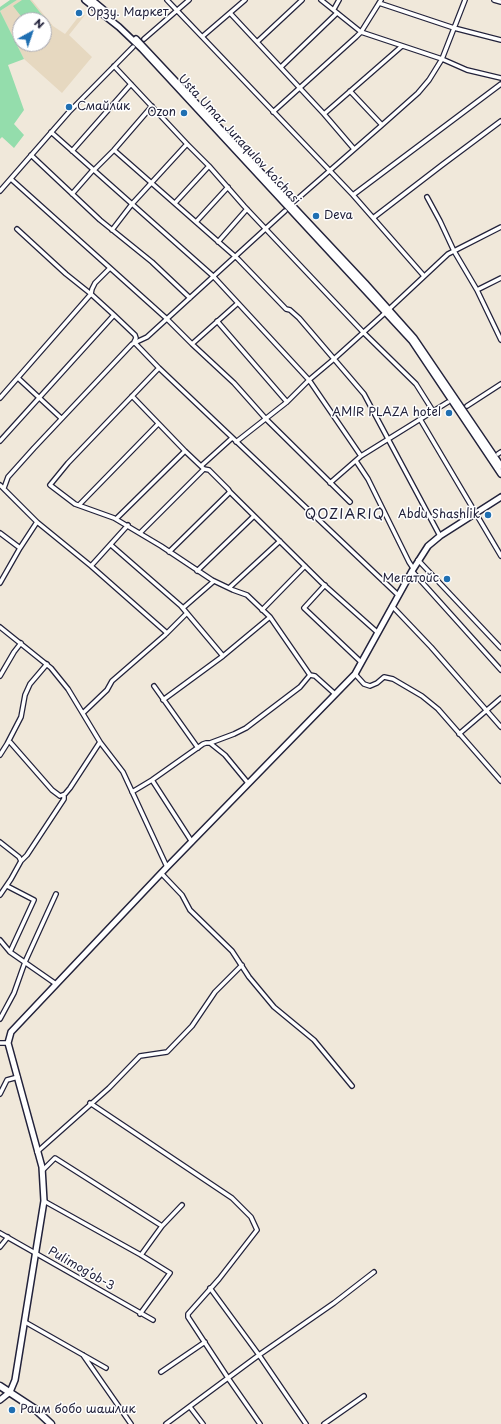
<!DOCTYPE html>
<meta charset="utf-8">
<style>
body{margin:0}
#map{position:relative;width:501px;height:1424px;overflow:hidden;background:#f0e8da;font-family:"Playpen Sans",sans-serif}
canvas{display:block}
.north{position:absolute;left:12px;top:12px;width:40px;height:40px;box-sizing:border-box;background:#fff;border:1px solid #a7a7b1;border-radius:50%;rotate:40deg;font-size:11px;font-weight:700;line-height:16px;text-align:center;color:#22223b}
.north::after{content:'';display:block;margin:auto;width:14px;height:18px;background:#1f6fb2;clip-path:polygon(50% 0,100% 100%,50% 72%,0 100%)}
</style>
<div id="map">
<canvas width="501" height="1424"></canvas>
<div class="north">N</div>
</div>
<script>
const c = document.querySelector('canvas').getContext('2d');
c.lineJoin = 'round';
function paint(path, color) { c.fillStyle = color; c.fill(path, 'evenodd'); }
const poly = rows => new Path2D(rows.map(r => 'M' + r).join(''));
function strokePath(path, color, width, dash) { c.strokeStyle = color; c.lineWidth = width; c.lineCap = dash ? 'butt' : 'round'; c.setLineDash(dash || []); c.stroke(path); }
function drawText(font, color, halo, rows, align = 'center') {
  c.font = font + ' "Playpen Sans",sans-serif'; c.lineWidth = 3; c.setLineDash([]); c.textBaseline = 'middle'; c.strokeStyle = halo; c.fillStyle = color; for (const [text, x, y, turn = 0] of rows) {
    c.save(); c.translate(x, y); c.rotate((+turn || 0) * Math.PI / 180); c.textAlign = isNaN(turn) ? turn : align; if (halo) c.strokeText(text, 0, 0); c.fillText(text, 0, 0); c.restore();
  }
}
paint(poly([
 [17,0,32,0,53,26,65,34,79,16,85,15,69,35,92,57,62,93,24,59,0,11],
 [20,20,44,20,44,44,20,44]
]), '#e6d8c0');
paint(poly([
 [10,0,17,0,0,11,24,59,8,65,24,110,14,124,24,135,14,148,2,137,0,139,0,7],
 [22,0,30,0,51,26,44,31,44,20,24,20,13,6]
]), '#94ddac');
const street = poly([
 [167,0,353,195,424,276],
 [321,0,361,32,442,59,467,70,501,78],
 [494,0,501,2],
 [379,3,454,28,501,40],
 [334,9,339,0],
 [230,13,324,114,354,149],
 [203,36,245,0],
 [144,39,189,0],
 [257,42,302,0],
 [114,66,187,144,209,166,244,206,363,332,416,384,433,411],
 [281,67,337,13],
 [350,91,382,125],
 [273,112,356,37,361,32,381,0],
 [324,114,402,46],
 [51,132,213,276,309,380,361,456],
 [114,150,238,259,286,309,290,310,299,318,364,394,440,536],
 [72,151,131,84],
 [31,155,100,220,152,262,190,298],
 [94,170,114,150,152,106],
 [11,179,167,319,192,344,234,383,266,419,350,502],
 [0,191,69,112,133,47],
 [72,194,93,170],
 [353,195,501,84],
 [427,197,440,221,454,251,477,290,501,340],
 [295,201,382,125,418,93,429,80,442,59,465,0],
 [175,203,209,166],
 [373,218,442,165,501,121],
 [196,222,228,187],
 [17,229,66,274,91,294,114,315,135,335,136,338,134,342,159,368,398,595],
 [112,230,132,204,187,144],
 [218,242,247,209],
 [477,290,501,278],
 [217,321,287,402],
 [192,344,238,303],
 [159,368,68,463,50,485,75,504,114,518,161,546,212,580,233,590,247,595,270,617,310,675,315,676,335,694],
 [18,378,61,418],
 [132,396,185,451,204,469,209,470,228,489,230,492,322,583,377,632],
 [0,398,91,294,92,289,95,283,110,268],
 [467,406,501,384],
 [420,419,501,556],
 [0,441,114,315],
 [236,442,287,402,309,380,334,359,386,312,448,254,501,227],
 [498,454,501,452],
 [356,461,368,479,409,562,413,568],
 [201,466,232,438],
 [330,483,361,456,448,402],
 [0,485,37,522,91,566,167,633],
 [4,488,8,477,34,448,132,344,147,337,285,211],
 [79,505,158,424],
 [116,519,185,451],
 [0,533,20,548],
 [140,533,204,469],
 [111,545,181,606,223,656],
 [169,552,230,492],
 [418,560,501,648],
 [91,566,128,525],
 [197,571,254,516],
 [412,571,501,670],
 [0,583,20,548,37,522],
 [325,585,304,608,361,662],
 [229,588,280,541],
 [392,606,431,647,501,727],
 [183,608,214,581],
 [262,610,305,566],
 [0,627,51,668,68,689,100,742],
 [355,674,364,684,370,686,377,683,384,677,393,679,422,696,438,709,501,781],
 [0,676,14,652,21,643],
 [154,686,198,748],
 [163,700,223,656,270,617],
 [83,713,107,690,112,681,165,635,187,613],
 [459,734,501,698],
 [10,742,52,790,60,796,65,794,70,788,100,742,123,772,167,867],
 [210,743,234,734,246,728,300,687,310,675],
 [0,755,7,744,21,717,25,695,30,684,47,664],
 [152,780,192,842],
 [132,792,152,780,203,744,206,743,210,743,225,755,248,783],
 [0,842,19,857,21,861,11,879,0,895],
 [21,861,27,855,64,799,64,796],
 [162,874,182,895,190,910,232,951,249,977,274,1007,314,1040,352,1086],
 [7,886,34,900,10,952],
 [0,940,10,952,56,984],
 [0,1019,14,993,25,962,56,894],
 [0,1043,8,1043],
 [0,1094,7,1080,18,1077],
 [90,1103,232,1198,251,1217,257,1230,219,1279,188,1314,188,1317,228,1378,260,1424],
 [37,1152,109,1088,140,1056,167,1052,192,1026,215,992,242,965],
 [43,1170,55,1158,162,1226],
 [44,1201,141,1255,170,1273,140,1314],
 [0,1233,153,1320],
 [0,1247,8,1237],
 [141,1255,162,1226,182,1205],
 [210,1288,259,1355,306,1424],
 [25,1322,106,1368],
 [83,1355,131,1424],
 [161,1372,205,1342],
 [190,1407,203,1424],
 [166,1424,259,1355,334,1303,374,1272],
 [324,1424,364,1396]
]);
const secondary = poly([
 [85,0,119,27,142,49,412,341,501,474],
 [92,0,110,15],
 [136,39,365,283,414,338,501,466],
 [0,1400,10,1392,15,1380,44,1201,42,1167,8,1043,11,1032,167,867,355,674,412,571,428,546,440,536,501,497]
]);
const primary = poly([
 [0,1386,35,1409,51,1424]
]);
strokePath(street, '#22223b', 6);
strokePath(secondary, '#22223b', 8);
strokePath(primary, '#22223b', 9);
strokePath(street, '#fff', 3.5);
strokePath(secondary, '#fff', 5);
strokePath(primary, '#fff', 6);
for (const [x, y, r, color] of [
 [79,13,4,"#1f6fb2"],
 [69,107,4,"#1f6fb2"],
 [184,113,4,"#1f6fb2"],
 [316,216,4,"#1f6fb2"],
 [449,413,4,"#1f6fb2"],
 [488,515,4,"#1f6fb2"],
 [447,579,4,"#1f6fb2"],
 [12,1410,4,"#1f6fb2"]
]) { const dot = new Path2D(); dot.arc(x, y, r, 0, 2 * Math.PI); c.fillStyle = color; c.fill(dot); strokePath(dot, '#fff', 1.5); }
drawText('12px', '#22223b', '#fff', [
 ["Орзу. Маркет",87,13],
 ["Смайлик",77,107],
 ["Ozon",176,113,"right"],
 ["Deva",324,216],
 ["AMIR PLAZA hotel",441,413,"right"],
 ["Abdu Shashlik",480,515,"right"],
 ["Мегатойс",439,579,"right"],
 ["Раим бобо шашлик",20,1410]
], 'left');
drawText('12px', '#22223b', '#fff', [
 ["Usta Umar Juraqulov ko'chasi",239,140,47],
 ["Pulimog’ob-3",81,1269,30]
]);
c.letterSpacing = '1px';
drawText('14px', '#22223b', '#fff', [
 ["QOZIARIQ",345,515]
]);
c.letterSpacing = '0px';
</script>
